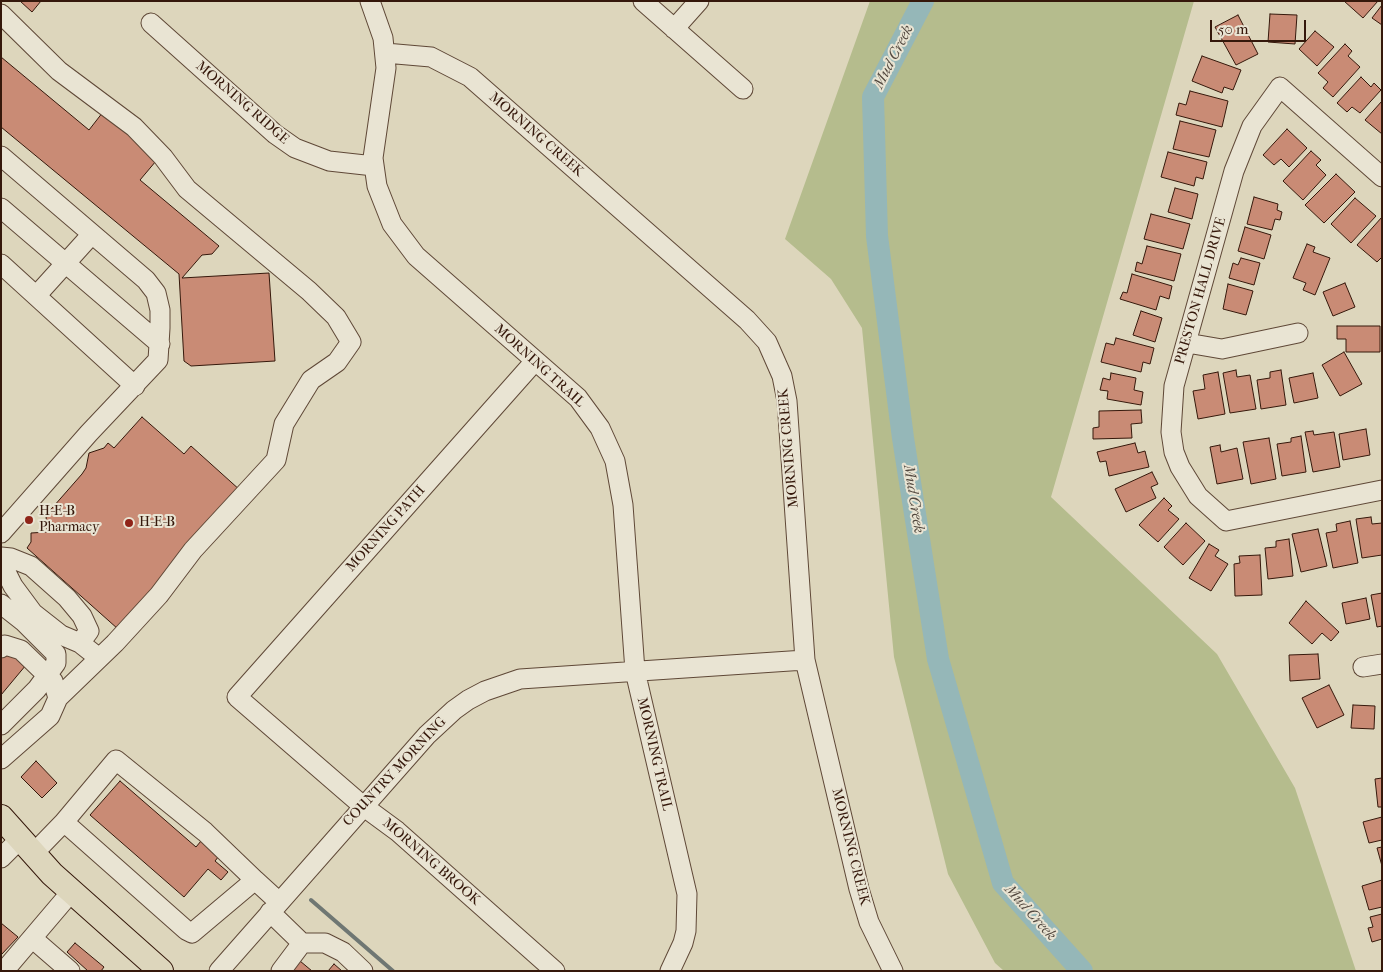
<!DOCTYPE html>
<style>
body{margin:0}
#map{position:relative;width:1383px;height:972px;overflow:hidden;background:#ddd6bc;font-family:"IM FELL French Canon",serif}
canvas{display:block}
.frame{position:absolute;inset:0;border:2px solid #35180b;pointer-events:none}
.scale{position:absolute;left:1210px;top:20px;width:96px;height:22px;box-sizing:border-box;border:2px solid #35180b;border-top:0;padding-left:6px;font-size:15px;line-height:18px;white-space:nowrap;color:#35180b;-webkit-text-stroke:4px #e9e4d3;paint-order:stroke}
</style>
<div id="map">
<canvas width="1383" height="972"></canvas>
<div class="frame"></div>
<div class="scale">50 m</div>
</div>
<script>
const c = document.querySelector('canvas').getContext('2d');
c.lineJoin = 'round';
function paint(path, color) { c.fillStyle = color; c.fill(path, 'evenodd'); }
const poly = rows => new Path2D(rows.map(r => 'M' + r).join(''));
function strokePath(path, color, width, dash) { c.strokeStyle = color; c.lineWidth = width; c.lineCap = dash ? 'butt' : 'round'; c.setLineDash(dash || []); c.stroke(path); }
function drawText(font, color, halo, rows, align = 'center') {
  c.font = font + ' "IM FELL French Canon",serif'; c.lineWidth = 4; c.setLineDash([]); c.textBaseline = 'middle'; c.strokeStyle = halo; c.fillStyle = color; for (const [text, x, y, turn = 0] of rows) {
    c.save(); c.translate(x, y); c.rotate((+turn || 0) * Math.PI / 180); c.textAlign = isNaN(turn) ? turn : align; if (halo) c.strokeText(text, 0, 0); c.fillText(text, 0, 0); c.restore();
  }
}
paint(poly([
 [870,1,1194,1,1051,497,1217,654,1295,788,1356,971,1004,971,995,963,948,874,894,657,862,328,831,279,785,239]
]), '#b5bc8d');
strokePath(poly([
 [311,900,393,971]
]), '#6f7773', 4);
strokePath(poly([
 [923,1,873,97,877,236,903,438,938,659,1003,883,1082,971]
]), '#95b7b8', 22);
const building = poly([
 [20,1,41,1,32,12,20,1],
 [1344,1,1378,1,1363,18,1344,1],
 [1382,5,1382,25,1372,18,1382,5],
 [1270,14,1297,15,1295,44,1268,42,1270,14],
 [1238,15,1258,54,1236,65,1215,27,1238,15],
 [1315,31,1334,47,1317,66,1299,49,1315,31],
 [1345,44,1352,51,1348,56,1360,67,1333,97,1323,88,1328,82,1318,73,1345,44],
 [1202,56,1241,70,1233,90,1224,87,1222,93,1192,81,1202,56],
 [1,57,89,130,103,112,156,156,156,161,140,180,219,246,212,254,202,255,182,278,269,273,275,361,191,366,184,361,179,274,1,127,1,57],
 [1361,77,1371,87,1374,83,1381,90,1360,113,1352,107,1347,112,1337,103,1361,77],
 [1190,91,1228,101,1222,127,1176,115,1179,103,1186,105,1190,91],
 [1382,101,1382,134,1365,120,1382,101],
 [1180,121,1216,130,1209,157,1173,149,1180,121],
 [1287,129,1307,148,1289,167,1281,159,1274,165,1263,155,1287,129],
 [1311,151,1321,160,1316,165,1326,175,1303,200,1283,181,1311,151],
 [1168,152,1207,162,1203,179,1196,177,1194,186,1161,177,1168,152],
 [1336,174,1355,192,1324,223,1305,205,1336,174],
 [1175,188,1198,194,1192,219,1168,212,1175,188],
 [1254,197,1278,204,1277,210,1282,212,1280,220,1275,219,1272,230,1247,224,1254,197],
 [1355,198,1376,216,1351,243,1331,224,1355,198],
 [1151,214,1190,224,1183,249,1144,239,1151,214],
 [1382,217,1382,257,1377,262,1357,245,1382,217],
 [1245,227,1271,235,1264,259,1238,251,1245,227],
 [1307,244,1315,247,1313,252,1330,258,1315,295,1303,290,1306,283,1293,278,1307,244],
 [1147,246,1181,254,1174,281,1135,271,1137,262,1142,264,1147,246],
 [1241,258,1260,263,1254,285,1229,278,1233,263,1238,265,1241,258],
 [1132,274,1172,286,1169,299,1160,296,1156,310,1120,299,1123,292,1127,293,1132,274],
 [1345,283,1355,307,1333,316,1323,292,1345,283],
 [1228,284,1253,291,1246,315,1223,309,1228,284],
 [1141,311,1162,318,1155,342,1133,335,1141,311],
 [1337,326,1380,326,1380,352,1346,352,1346,339,1337,339,1337,326],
 [1116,338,1154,348,1150,364,1143,362,1141,372,1101,362,1106,343,1114,345,1116,338],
 [1344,352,1362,384,1340,396,1322,365,1344,352],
 [1236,370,1237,377,1250,375,1256,409,1230,413,1223,373,1236,370],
 [1281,370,1286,405,1261,409,1257,380,1270,378,1270,372,1281,370],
 [1218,372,1225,414,1198,419,1193,391,1205,389,1203,375,1218,372],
 [1111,373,1136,378,1134,390,1143,392,1141,405,1107,399,1108,391,1100,390,1103,378,1110,380,1111,373],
 [1313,373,1318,398,1294,403,1289,378,1313,373],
 [1141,410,1142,423,1131,424,1132,438,1093,439,1093,428,1099,427,1099,411,1141,410],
 [142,417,184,454,191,446,241,491,118,629,27,548,31,542,31,533,47,532,46,515,82,474,86,468,89,453,104,448,108,443,114,448,142,417],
 [1366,429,1370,455,1343,460,1339,434,1366,429],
 [1313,431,1314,435,1334,432,1340,467,1313,472,1305,432,1313,431],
 [1301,436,1306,472,1282,476,1277,444,1291,442,1291,438,1301,436],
 [1269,438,1276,479,1251,484,1243,442,1269,438],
 [1135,443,1138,453,1145,451,1149,467,1109,476,1106,461,1100,462,1097,452,1135,443],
 [1220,445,1221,452,1237,448,1243,479,1217,484,1210,447,1220,445],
 [1152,472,1158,484,1151,487,1156,498,1126,512,1115,489,1152,472],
 [1164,498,1172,506,1168,510,1179,519,1158,542,1139,525,1164,498],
 [1371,517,1372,524,1382,523,1382,555,1362,558,1356,519,1371,517],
 [1350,521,1358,563,1333,568,1326,533,1337,531,1336,524,1350,521],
 [1186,523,1205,541,1183,565,1164,547,1186,523],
 [1318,529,1327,566,1301,572,1292,534,1318,529],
 [1289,539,1293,576,1268,579,1265,548,1276,547,1276,541,1289,539],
 [1209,544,1219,550,1215,556,1228,564,1211,591,1189,578,1209,544],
 [1260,555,1262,595,1235,596,1234,564,1240,563,1239,556,1260,555],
 [1382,593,1382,626,1377,627,1371,595,1382,593],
 [1366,598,1370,619,1346,624,1342,603,1366,598],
 [1306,601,1339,632,1331,641,1322,633,1312,644,1289,623,1306,601],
 [4,648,26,665,1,695,1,651,4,648],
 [1318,654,1320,679,1290,681,1289,655,1318,654],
 [1329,685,1344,715,1317,728,1302,698,1329,685],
 [1353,705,1375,706,1374,729,1351,728,1353,705],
 [36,761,57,783,42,798,21,777,36,761],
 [1382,778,1382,807,1378,807,1375,779,1382,778],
 [120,781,196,847,201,841,219,856,215,861,228,872,221,880,208,869,184,897,90,815,120,781],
 [1382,817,1382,840,1369,843,1363,822,1382,817],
 [1382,847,1382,866,1377,848,1382,847],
 [1382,880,1382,907,1369,910,1362,886,1382,880],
 [1382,914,1382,939,1372,942,1368,928,1373,927,1370,917,1382,914],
 [1,923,18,937,1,955,1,923],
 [75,943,104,967,101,971,88,971,67,952,75,943],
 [300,961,312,971,291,971,300,961],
 [334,964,342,971,328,971,334,964]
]);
paint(building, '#c98b75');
strokePath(building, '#35180b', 1);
const minor = poly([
 [370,1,383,38,386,68,373,158,377,186,392,224,416,256,578,398,600,428,615,461,623,505,635,671,687,894,686,931,683,943,670,971],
 [643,1,743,89],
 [1,14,59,71,134,127,163,157,187,189,309,291,336,317,351,342,337,362,311,380,284,424,276,460,193,550,159,595,115,643,58,698],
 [151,23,275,134,295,148,329,161,374,166],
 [674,29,699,1],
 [385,53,431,57,470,77,747,320,767,342,782,376,787,401,805,660,859,889,869,922,893,971],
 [1,156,146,280,156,293,160,310,160,328,158,360,89,433,1,533],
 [1382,177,1280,87,1252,126,1234,171,1174,386,1171,432,1174,452,1180,467,1198,496,1226,521,1382,490],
 [1,208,160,344],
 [1,264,135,386],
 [36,296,92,234],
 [1187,343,1222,349,1298,333],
 [535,361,237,697,363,806,397,831,555,971],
 [1,557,11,558,31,566,67,598,82,616,89,631,80,643],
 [1,562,13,586,33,613,61,635,80,643,99,658],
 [1,604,24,622,56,654,56,663,37,689,1,725],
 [1,648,5,645,21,650,53,681,58,698,50,716,1,759],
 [1363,667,1382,664],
 [64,822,116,760,205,832,255,880],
 [33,854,64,822,186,930,192,933,255,880,279,902],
 [1,858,20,839],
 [270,912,302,943,325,943,343,952,363,971],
 [32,938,70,971],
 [4,971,72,891],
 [219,971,427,735,454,710,468,700,485,691,520,679,805,660],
 [281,971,302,943]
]);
const major = poly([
 [1,817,52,874,161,971]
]);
strokePath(minor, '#5f4837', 21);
strokePath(major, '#35180b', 26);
strokePath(minor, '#e9e4d3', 19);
strokePath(major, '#ddd6bc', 24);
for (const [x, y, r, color] of [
 [29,520,5,"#8f2418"],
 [129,523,5,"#8f2418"]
]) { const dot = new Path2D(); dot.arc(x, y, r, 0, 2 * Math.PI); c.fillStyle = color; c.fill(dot); strokePath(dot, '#e9e4d3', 2); }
drawText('14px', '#35180b', '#e9e4d3', [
 ["MORNING RIDGE",242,103,41],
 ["MORNING CREEK",536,135,41],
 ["PRESTON HALL DRIVE",1201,291,-74],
 ["MORNING TRAIL",539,366,42],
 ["MORNING CREEK",789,448,-95],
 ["MORNING PATH",386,529,-48],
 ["MORNING TRAIL",654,754,77],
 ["COUNTRY MORNING",395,772,-47],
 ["MORNING CREEK",850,847,76],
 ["MORNING BROOK",431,862,41]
]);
drawText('14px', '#35180b', '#e9e4d3', [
 ["H-E-B",39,512],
 ["Pharmacy",39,528],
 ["H-E-B",139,523]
], 'left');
drawText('italic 15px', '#52483f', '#e9e4d3', [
 ["Mud Creek",894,57,-63],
 ["Mud Creek",913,499,81],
 ["Mud Creek",1030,913,48]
]);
</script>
